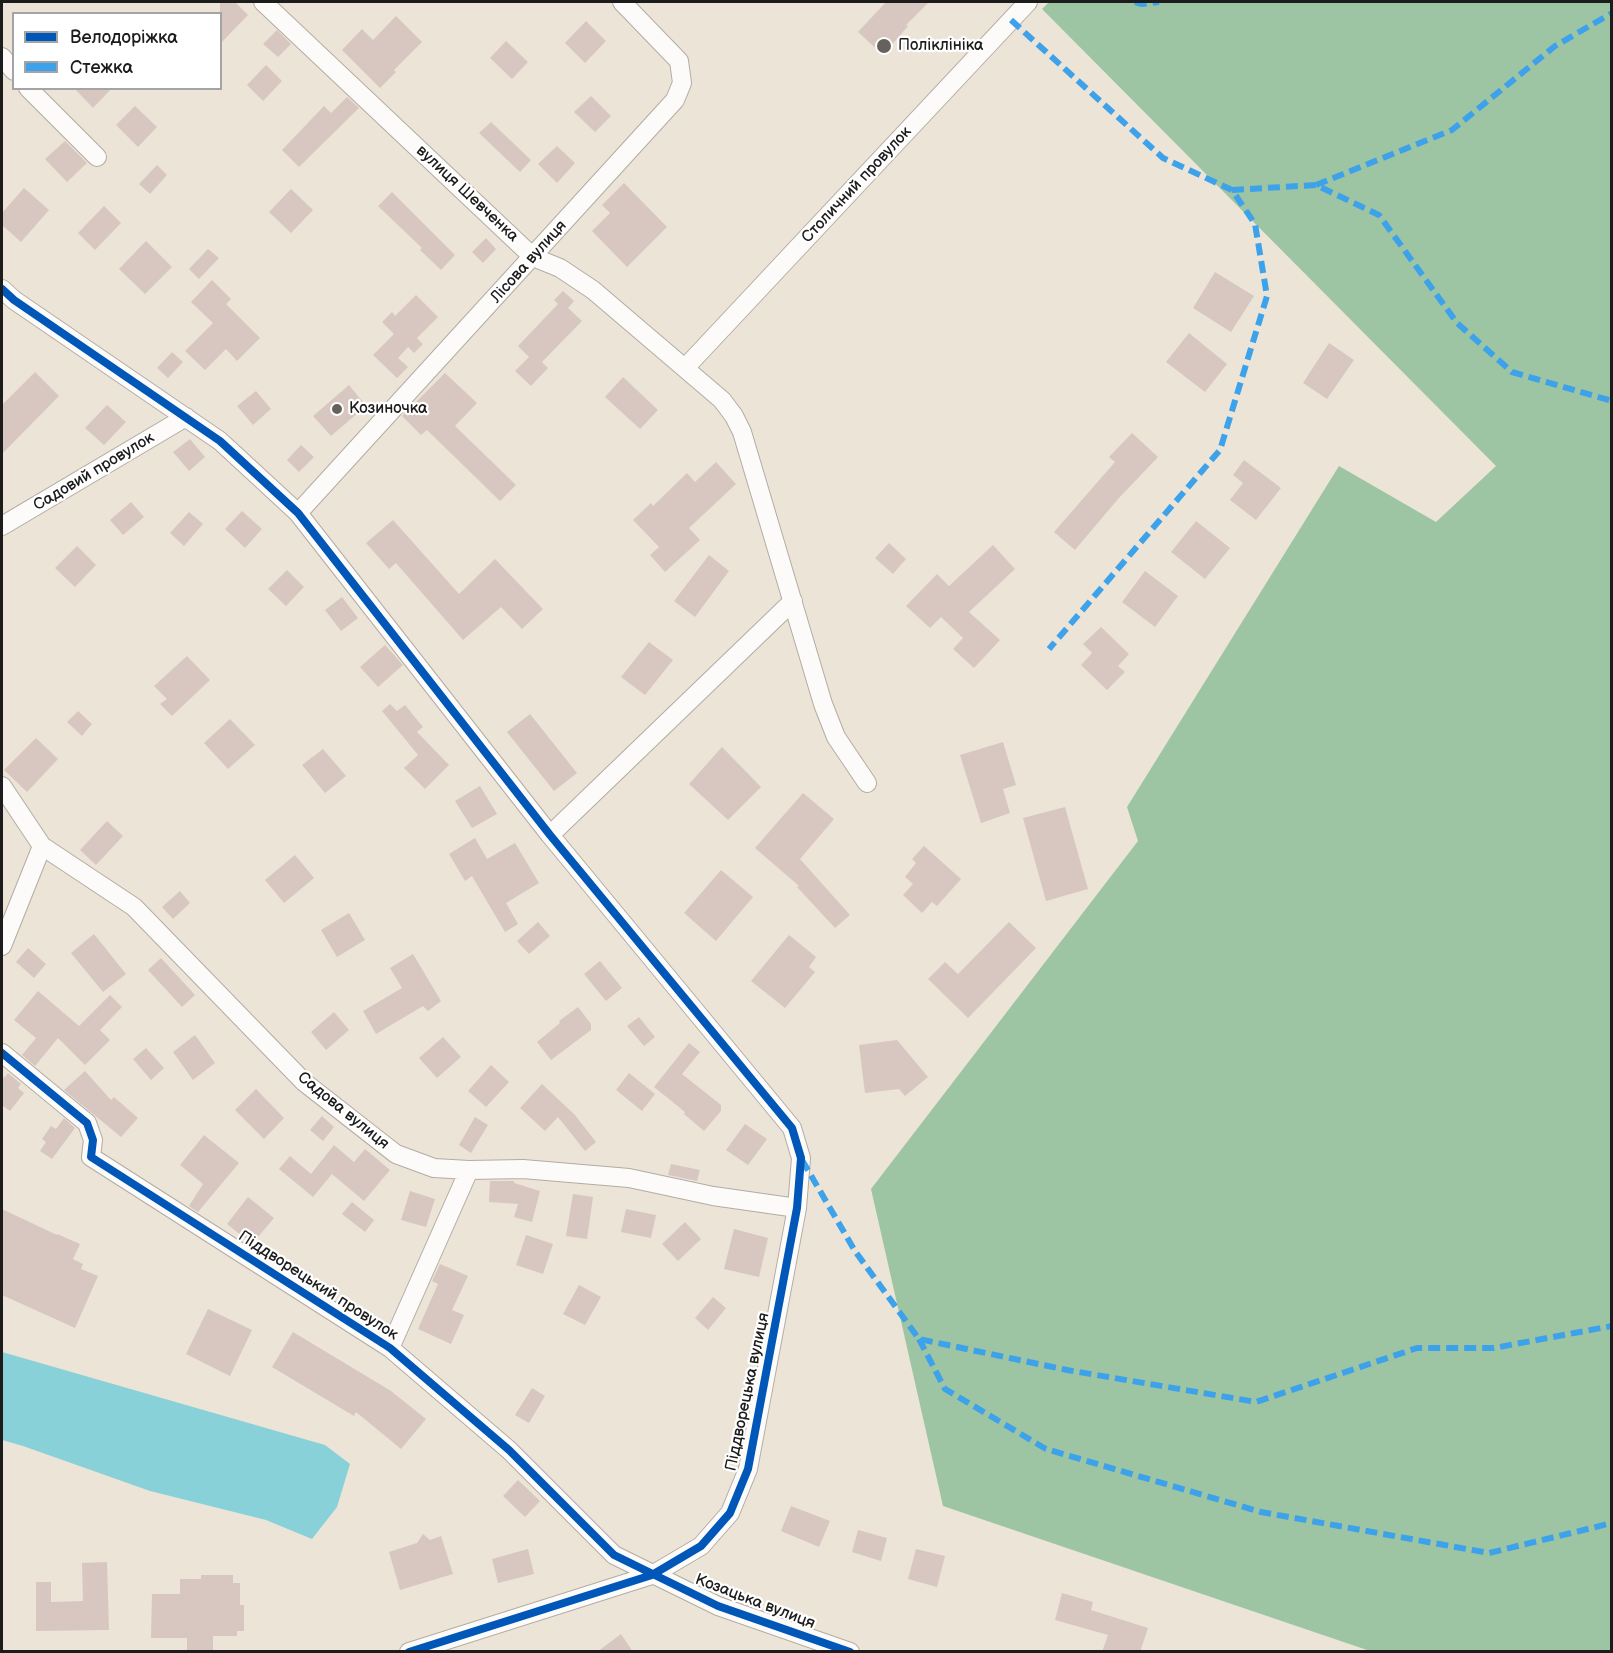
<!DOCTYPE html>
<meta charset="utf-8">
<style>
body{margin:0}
#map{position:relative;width:1613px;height:1653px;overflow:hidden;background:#ece4d7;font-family:"Balsamiq Sans",sans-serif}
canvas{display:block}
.frame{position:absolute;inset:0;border:3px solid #1c1c1c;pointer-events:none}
.legend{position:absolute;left:12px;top:12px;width:210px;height:78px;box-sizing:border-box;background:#fff;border:2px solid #a4a4a4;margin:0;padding:8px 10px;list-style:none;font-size:18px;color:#1c1c1c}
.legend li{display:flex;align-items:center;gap:12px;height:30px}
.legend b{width:30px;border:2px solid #a4a4a4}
</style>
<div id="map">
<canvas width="1613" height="1653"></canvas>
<div class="frame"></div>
<ul class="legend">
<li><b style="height:8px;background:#0057b8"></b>Велодоріжка</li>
<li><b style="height:8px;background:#3da2ea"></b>Стежка</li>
</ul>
</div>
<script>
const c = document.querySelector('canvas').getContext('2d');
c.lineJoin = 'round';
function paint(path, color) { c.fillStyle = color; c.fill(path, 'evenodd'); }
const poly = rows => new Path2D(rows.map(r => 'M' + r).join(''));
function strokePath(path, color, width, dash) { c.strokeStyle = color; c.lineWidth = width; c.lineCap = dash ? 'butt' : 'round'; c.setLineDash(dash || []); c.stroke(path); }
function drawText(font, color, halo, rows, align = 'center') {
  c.font = font + ' "Balsamiq Sans",sans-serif'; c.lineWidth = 4.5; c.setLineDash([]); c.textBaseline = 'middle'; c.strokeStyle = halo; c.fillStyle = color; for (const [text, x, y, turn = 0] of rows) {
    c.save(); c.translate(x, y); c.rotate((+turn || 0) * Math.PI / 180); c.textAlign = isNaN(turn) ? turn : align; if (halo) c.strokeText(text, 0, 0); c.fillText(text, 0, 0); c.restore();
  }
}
paint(poly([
 [1049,2,1611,2,1611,1651,1370,1651,943,1506,871,1189,1138,841,1127,807,1339,466,1436,522,1496,466,1042,9]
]), '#9ec5a3');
paint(poly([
 [2,1352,325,1445,350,1464,337,1507,312,1539,266,1520,150,1491,23,1446,2,1440]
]), '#89d1d8');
paint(poly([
 [220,2,235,2,248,15,220,44],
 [886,2,929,2,906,25,908,26,883,55,858,32],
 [396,16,422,42,394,70,396,72,380,88,342,50,362,29,373,40],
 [586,21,606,41,585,63,565,43],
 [277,30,291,44,278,57,263,44],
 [506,41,528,62,512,79,490,58],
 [266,65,282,81,263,101,247,85],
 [74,88,112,88,93,108],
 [591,96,611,116,595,132,574,112],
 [347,97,359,108,299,167,282,150,324,106,331,113],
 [135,106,157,127,138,147,116,125],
 [491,122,531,160,520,172,479,133],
 [65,141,87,163,67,182,45,159],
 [557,146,575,163,557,183,538,164],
 [157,165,167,175,150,194,139,184],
 [624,183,667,227,627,267,592,231,610,213,602,205],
 [24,188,49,210,21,242,2,225,2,213],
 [291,189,313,210,291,233,269,212],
 [392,192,455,255,441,270,420,250,422,248,378,206],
 [104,206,121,223,95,250,78,233],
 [486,238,496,249,483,263,472,252],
 [146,241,172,267,145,294,119,269],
 [208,249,219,258,199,279,189,269],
 [1215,272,1254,296,1231,332,1193,308],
 [212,280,231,299,226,304,260,338,237,361,226,349,205,370,185,351,213,323,191,302],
 [563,291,574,301,568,308,582,321,542,362,548,368,531,386,515,371,529,357,518,346,558,304,554,300],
 [416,295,438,317,417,338,423,344,414,353,408,347,398,358,408,367,397,378,373,355,394,334,382,322,392,312,395,316],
 [1189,333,1227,364,1205,392,1166,362],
 [1329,343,1354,360,1327,399,1303,383],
 [172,352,183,362,168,378,157,368],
 [35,372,59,396,2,454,2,405],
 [445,373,477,403,455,426,516,485,500,501,427,430,421,435,402,416],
 [623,377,658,410,640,429,605,397],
 [349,385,366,406,331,436,313,416],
 [256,391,271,409,253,425,237,406],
 [107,405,126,422,104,445,85,428],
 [1132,433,1158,457,1118,499,1075,550,1054,532,1115,462,1109,457],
 [190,439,205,457,189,471,173,452],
 [301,445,314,457,299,472,287,460],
 [1244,460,1281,488,1256,520,1230,500,1243,483,1233,475],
 [716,462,736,484,689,528,700,540,665,572,650,555,659,547,633,520,651,503,653,506,687,473,695,482],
 [131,502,144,517,123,535,110,520],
 [242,511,262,529,245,548,225,529],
 [189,512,203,524,184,546,170,533],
 [393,520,459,594,495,559,543,609,522,629,501,607,463,640,396,563,389,569,366,543],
 [1196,521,1230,548,1205,579,1171,552],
 [889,543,906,559,893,574,875,558],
 [993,545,1015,569,969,612,1000,640,974,668,953,649,963,638,941,617,930,628,906,606,937,574,949,586],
 [77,546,96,565,75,587,55,568],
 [709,555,729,571,695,617,674,601],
 [287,570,304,587,286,606,268,589],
 [1145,571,1178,596,1155,627,1122,602],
 [342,597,358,618,341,631,325,610],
 [1101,627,1129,654,1118,666,1125,672,1107,690,1081,665,1092,653,1083,644],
 [649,642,673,660,645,695,621,677],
 [385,645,403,665,378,687,360,667],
 [187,656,210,680,172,716,160,704,167,699,154,686],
 [390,704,397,711,405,705,423,727,417,732,449,765,425,789,404,768,418,755,382,711],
 [78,711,92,724,82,736,67,722],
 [530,714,577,773,554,791,507,732],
 [230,719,255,745,228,769,204,743],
 [36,738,58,759,27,792,4,770],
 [1003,742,1016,785,1003,789,1010,813,981,823,960,755],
 [722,747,761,787,728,820,689,784],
 [323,749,346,776,325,793,302,765],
 [480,786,497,814,472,828,455,801],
 [803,793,834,819,800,859,850,915,835,928,797,887,799,886,755,848],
 [1065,807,1088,889,1046,901,1023,818],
 [107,821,123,836,96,865,80,850],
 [475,838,487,859,515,843,539,883,506,903,518,924,505,932,472,876,465,881,449,854],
 [924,846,961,879,937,906,932,902,922,913,903,895,913,884,905,877,916,863,912,859],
 [295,855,314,878,284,903,265,880],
 [721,870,753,897,716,941,684,913],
 [180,891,190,903,173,919,162,907],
 [349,913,365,940,337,957,321,930],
 [538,922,550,936,529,954,517,941],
 [1009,922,1036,948,968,1018,928,979,945,962,958,974],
 [94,934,126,974,103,992,71,953],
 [789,935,816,957,809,967,815,972,785,1008,751,981],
 [28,948,46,964,34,978,16,962],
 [413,954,441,1001,428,1011,423,1006,376,1034,363,1011,402,988,390,968],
 [161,958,195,995,182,1007,148,970],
 [600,961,622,988,606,1001,584,974],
 [38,991,79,1026,110,995,122,1007,100,1030,110,1040,85,1065,58,1038,35,1066,22,1055,36,1038,14,1020],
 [578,1007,591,1024,591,1030,551,1060,537,1042,560,1023,559,1021],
 [334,1012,349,1030,326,1050,311,1032],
 [639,1017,655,1037,644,1046,627,1026],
 [195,1035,215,1063,193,1080,173,1052],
 [443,1037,461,1057,437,1078,419,1058],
 [897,1040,928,1077,905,1096,899,1089,865,1093,859,1045],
 [689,1043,700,1052,682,1074,721,1105,721,1111,704,1131,684,1114,685,1112,654,1087],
 [146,1048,164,1068,151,1080,133,1059],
 [491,1065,509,1082,486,1107,468,1091],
 [85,1071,111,1100,114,1097,138,1118,121,1137,64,1090],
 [8,1073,21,1084,18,1088,24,1093,10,1111,3,1106,2,1108,2,1076,4,1078],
 [629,1073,655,1094,642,1111,616,1090],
 [542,1084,575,1115,596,1142,585,1151,558,1117,545,1131,520,1108],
 [256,1089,284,1118,264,1139,235,1110],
 [322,1116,334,1127,323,1141,310,1130],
 [475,1117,488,1125,471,1153,459,1145],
 [64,1118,75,1128,52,1159,40,1151,46,1142,42,1139,51,1126,56,1129],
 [745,1124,767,1139,748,1165,726,1150],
 [204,1135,239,1163,198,1212,189,1206,203,1184,180,1165],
 [334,1145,354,1162,365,1149,390,1170,364,1201,332,1174,313,1197,279,1169,290,1156,311,1174],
 [671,1164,700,1170,697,1181,668,1175],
 [490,1181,514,1181,514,1183,540,1191,532,1222,514,1217,518,1204,489,1202],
 [410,1191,435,1199,426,1227,401,1220],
 [573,1194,593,1197,587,1239,566,1236],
 [248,1197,274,1218,252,1244,227,1224],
 [352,1202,374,1220,365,1232,342,1214],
 [2,1209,57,1235,57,1234,80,1244,73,1259,83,1264,81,1269,98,1276,75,1328,2,1295],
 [626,1209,656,1215,651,1238,621,1232],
 [685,1222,701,1239,678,1261,662,1244],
 [734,1229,768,1238,759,1277,724,1269],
 [526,1235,553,1244,543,1274,516,1265],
 [440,1264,468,1276,452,1310,464,1315,451,1344,418,1329,438,1284,432,1281],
 [579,1285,601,1297,585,1325,563,1314],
 [713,1297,726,1308,708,1330,695,1318],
 [208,1309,252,1330,230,1376,186,1354],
 [293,1332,391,1391,426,1419,401,1449,356,1412,354,1416,272,1367],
 [532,1388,545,1396,529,1423,515,1415],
 [518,1480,540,1501,525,1517,503,1496],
 [791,1506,830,1521,819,1547,781,1531],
 [858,1530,887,1538,881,1561,852,1552],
 [423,1534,430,1540,441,1536,453,1574,400,1590,389,1552,417,1543],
 [528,1549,534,1574,498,1583,492,1559],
 [916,1549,945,1556,937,1587,908,1579],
 [107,1562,109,1630,36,1631,36,1582,51,1582,51,1602,83,1601,82,1563],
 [201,1575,233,1575,233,1583,240,1583,240,1605,244,1605,244,1631,237,1631,237,1636,213,1636,213,1650,187,1650,187,1638,151,1638,152,1594,180,1594,180,1579,201,1579],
 [1062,1593,1093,1602,1091,1610,1148,1628,1140,1652,1102,1652,1108,1635,1055,1620],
 [621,1634,633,1652,597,1652]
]), '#d7c7c0');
const minor = poly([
 [263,2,533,257,560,268,593,290,722,400,734,416,742,432,823,704,836,737,867,783],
 [2,57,14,71],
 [28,88,97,157],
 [2,289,14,300,220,441,298,513,550,835,792,1128,801,1158,797,1208,748,1469,730,1513,701,1546,652,1575,409,1652],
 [685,368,1028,2],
 [298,513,675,100,682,83,679,61,622,2],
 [2,526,186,417],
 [2,786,42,846,134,907,304,1082,396,1154,434,1168,469,1170,523,1169,629,1178,713,1196,797,1208],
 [550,835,793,601],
 [2,946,42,846],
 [2,1053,87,1123,93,1140,91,1157,390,1348,509,1450,614,1555,718,1606,850,1652],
 [390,1348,469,1170]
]);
strokePath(minor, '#b2aca4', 20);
strokePath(minor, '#fcfbf9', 18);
strokePath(poly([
 [1135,2,1142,4,1159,2],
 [1011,20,1163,158,1232,190,1255,224,1267,296,1220,450,1049,649],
 [1316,185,1452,130,1555,46,1612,13],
 [1232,190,1316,185,1379,215,1457,323,1512,372,1612,401],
 [802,1160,855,1251,919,1339,1067,1370,1256,1402,1417,1348,1494,1348,1612,1326],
 [919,1339,945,1389,1046,1449,1261,1512,1489,1553,1612,1523]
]), '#3da2ea', 6, [12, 6]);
strokePath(poly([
 [2,289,14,300,220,441,298,513,550,835,792,1128,801,1158,797,1208,748,1469,730,1513,701,1546,652,1575,409,1652],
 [2,1053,87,1123,93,1140,91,1157,390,1348,509,1450,614,1555,718,1606,850,1652]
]), '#0057b8', 8);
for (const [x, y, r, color] of [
 [884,46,8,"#65625d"],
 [337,409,6,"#65625d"]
]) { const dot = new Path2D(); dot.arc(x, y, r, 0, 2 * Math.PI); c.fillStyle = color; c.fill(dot); strokePath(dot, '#fff', 2); }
drawText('16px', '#1c1c1c', '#fff', [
 ["Поліклініка",898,46],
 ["Козиночка",349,409]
], 'left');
drawText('16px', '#1c1c1c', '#fff', [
 ["Столичний провулок",857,185,-47],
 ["вулиця Шевченка",467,194,43],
 ["Лісова вулиця",529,262,-48],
 ["Садовий провулок",94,472,-31],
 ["Садова вулиця",343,1111,39],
 ["Піддворецький провулок",318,1286,33],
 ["Піддворецька вулиця",748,1392,-78],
 ["Козацька вулиця",755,1602,21]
]);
</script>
